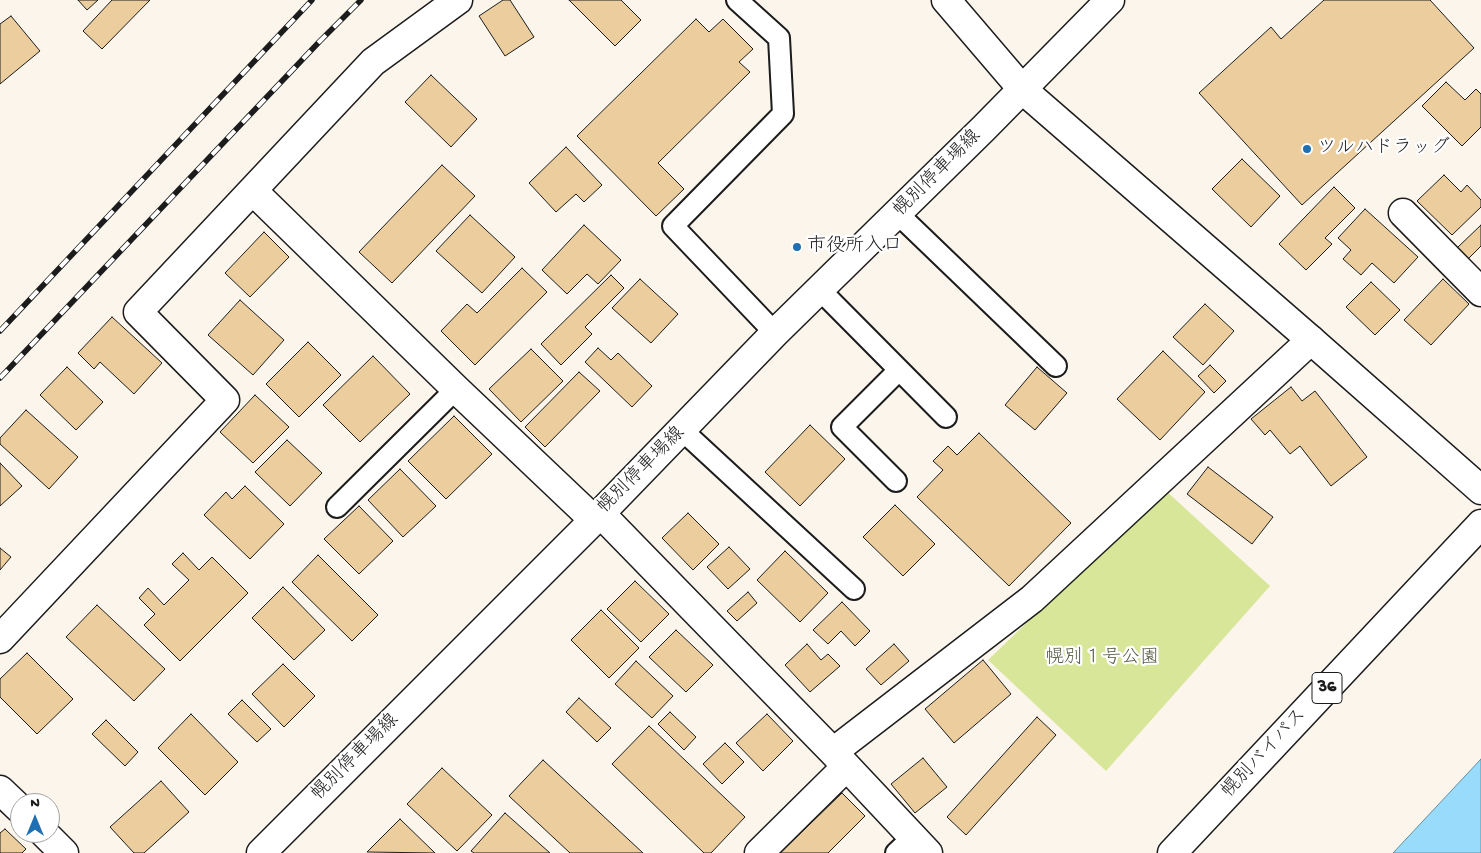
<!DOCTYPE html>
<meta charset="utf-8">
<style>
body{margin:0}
#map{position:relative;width:1481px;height:853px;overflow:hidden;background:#fbf5ec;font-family:"Gochi Hand",sans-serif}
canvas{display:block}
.north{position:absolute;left:10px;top:793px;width:50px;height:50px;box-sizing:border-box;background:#fff;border:1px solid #a4a4a4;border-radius:50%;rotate:0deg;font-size:14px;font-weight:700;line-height:20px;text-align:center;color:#1c1c1c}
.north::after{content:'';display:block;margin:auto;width:18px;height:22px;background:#1f6fb2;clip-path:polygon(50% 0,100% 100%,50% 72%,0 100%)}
</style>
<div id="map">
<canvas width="1481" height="853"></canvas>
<div class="north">N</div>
</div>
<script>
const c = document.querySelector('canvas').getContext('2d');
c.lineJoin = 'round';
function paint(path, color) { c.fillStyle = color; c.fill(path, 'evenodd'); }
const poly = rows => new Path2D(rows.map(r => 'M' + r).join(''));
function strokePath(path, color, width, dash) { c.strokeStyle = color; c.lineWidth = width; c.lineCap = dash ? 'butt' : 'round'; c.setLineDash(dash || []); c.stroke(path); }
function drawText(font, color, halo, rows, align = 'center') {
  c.font = font + ' "Gochi Hand","Klee One",sans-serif'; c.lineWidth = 4.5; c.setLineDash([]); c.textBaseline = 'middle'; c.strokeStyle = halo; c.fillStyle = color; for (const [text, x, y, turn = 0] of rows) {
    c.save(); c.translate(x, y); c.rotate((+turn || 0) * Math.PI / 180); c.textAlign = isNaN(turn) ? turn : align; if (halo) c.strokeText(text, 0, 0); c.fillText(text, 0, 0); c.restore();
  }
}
paint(poly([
 [1165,490,1270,586,1106,771,988,660]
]), '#d8e699');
const water = poly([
 [1481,759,1481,853,1393,853,1481,759]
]);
paint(water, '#98dbfa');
strokePath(water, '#668fa1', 1);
const building = poly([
 [78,0,98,0,87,10,78,0],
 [112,0,150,0,102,49,83,31,112,0],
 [503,0,510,0,534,37,505,56,479,16,503,0],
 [569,0,621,0,641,20,615,46,569,0],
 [1324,0,1430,0,1474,48,1302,205,1199,93,1271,27,1281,39,1324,0],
 [11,16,40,51,0,84,0,24,11,16],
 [696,19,709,32,723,19,753,49,739,62,750,72,658,163,684,189,656,216,577,136,696,19],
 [431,75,477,119,451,147,405,102,431,75],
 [1446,82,1465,100,1476,89,1481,94,1481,127,1462,146,1422,106,1446,82],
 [566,147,602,185,584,202,576,194,556,212,529,183,566,147],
 [1242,159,1280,196,1251,227,1212,189,1242,159],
 [442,165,475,196,392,283,359,252,442,165],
 [1444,175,1461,192,1467,185,1481,200,1481,207,1452,235,1417,201,1444,175],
 [1334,187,1355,208,1325,238,1332,244,1306,270,1279,244,1334,187],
 [1365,209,1418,257,1394,283,1372,263,1361,275,1343,259,1351,250,1338,238,1365,209],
 [470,215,515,257,482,293,436,251,470,215],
 [584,225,621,260,598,284,587,274,567,294,542,270,584,225],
 [1481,225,1481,246,1468,259,1457,248,1481,225],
 [264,232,289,257,250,297,225,273,264,232],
 [522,268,547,292,475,365,441,331,467,304,477,313,522,268],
 [611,275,624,288,585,327,592,334,561,365,541,344,611,275],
 [640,279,678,314,651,343,612,308,640,279],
 [1443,279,1469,304,1431,345,1404,320,1443,279],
 [1371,282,1400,310,1375,335,1346,307,1371,282],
 [240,300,284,340,253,375,208,335,240,300],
 [1205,304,1234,331,1203,365,1173,337,1205,304],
 [112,317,162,363,134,394,100,362,94,369,78,353,112,317],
 [308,342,341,375,299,417,266,384,308,342],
 [598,348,611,360,618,353,652,386,632,407,585,362,598,348],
 [531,349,563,381,521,422,489,389,531,349],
 [1163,351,1205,392,1160,440,1117,399,1163,351],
 [373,356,410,394,360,442,323,405,373,356],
 [1210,365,1226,381,1214,393,1198,376,1210,365],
 [67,367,103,402,76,430,40,395,67,367],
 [1037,367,1067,393,1035,430,1005,405,1037,367],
 [579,372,600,391,545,447,525,427,579,372],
 [1291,387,1302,401,1315,391,1367,457,1331,486,1300,446,1290,454,1270,430,1265,435,1251,419,1291,387],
 [255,395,289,427,253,463,220,432,255,395],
 [26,410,78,457,49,489,0,444,0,438,26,410],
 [454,416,492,454,446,499,408,461,454,416],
 [810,425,845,459,800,506,765,472,810,425],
 [979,433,1071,523,1009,586,917,497,943,470,933,461,948,446,957,455,979,433],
 [287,440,322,473,290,506,255,472,287,440],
 [0,463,22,486,0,506,0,463],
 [1208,467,1273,517,1252,544,1187,494,1208,467],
 [400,469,436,506,403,537,368,500,400,469],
 [245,486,284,524,250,559,204,515,226,492,232,499,245,486],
 [895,505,935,544,903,576,863,537,895,505],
 [359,506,393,541,359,574,324,539,359,506],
 [688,513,719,544,693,570,662,538,688,513],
 [729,547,750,569,728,589,707,567,729,547],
 [0,548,11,557,0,570,0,548],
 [785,551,828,593,800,622,757,580,785,551],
 [183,553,199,570,212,557,248,593,180,661,144,625,155,614,139,598,148,588,164,605,189,580,172,564,183,553],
 [318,555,378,615,352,641,292,582,318,555],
 [635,581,669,614,641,642,607,609,635,581],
 [283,587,325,630,294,660,252,618,283,587],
 [748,592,757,603,737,621,727,611,748,592],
 [842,602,870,631,855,646,841,631,828,644,813,630,842,602],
 [97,605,165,669,134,701,66,637,97,605],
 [601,610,639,648,609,678,571,640,601,610],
 [676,630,713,665,686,692,649,657,676,630],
 [807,644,821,660,828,654,840,666,810,692,785,665,807,644],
 [894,644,909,661,881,685,866,669,894,644],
 [27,653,73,699,37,734,0,697,0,679,27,653],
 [983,660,1011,694,954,743,925,709,983,660],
 [636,661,673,696,652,718,615,684,636,661],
 [283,664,315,696,284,727,252,694,283,664],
 [579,698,611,728,597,742,566,712,579,698],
 [242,700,271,729,257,742,228,714,242,700],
 [670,712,696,737,684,750,658,724,670,712],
 [191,714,238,762,205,795,158,748,191,714],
 [767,714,793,741,763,771,736,743,767,714],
 [1037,717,1056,735,966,835,947,817,1037,717],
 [106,720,138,752,125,766,92,734,106,720],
 [649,726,745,817,711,853,704,853,612,764,649,726],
 [725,743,744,762,722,784,703,764,725,743],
 [923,758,947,787,915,813,891,784,923,758],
 [543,760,643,853,570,853,509,796,543,760],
 [442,768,492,815,457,851,407,804,442,768],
 [161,781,189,812,144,853,134,853,110,827,161,781],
 [842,793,865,816,828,853,780,853,842,793],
 [505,813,550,853,474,853,471,851,505,813],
 [400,819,435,853,367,852,400,819],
 [5,829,26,849,22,853,0,853,0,833,5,829]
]);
paint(building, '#ebcd9e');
strokePath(building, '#1c1c1c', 1);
const lane = poly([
 [737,0,779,38,783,114,673,226,775,333],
 [898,214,1056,366],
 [820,290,946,417],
 [682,430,854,589],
 [896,481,842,427,899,370],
 [337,507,456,389],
 [896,853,913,837]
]);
const street = poly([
 [253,191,456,389,594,520],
 [1403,213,1481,292],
 [600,513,833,752,928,853],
 [0,639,225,400,138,312,373,62,458,0],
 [833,752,1032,599,1311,340],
 [0,790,20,809],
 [44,833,64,853],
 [759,853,846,767]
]);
const secondary = poly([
 [946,0,1023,90,1311,340,1481,490],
 [261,853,594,520,775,333,984,128,1110,0]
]);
const highway = poly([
 [1172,853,1481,524]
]);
strokePath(lane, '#1c1c1c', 24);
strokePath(street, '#1c1c1c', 31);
strokePath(secondary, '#1c1c1c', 31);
strokePath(highway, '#1c1c1c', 31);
strokePath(lane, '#fff', 20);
strokePath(street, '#fff', 28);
strokePath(secondary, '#fff', 28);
strokePath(highway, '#fff', 28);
const rail = poly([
 [0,331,312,0],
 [0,378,320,41,361,0]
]);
strokePath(rail, '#1c1c1c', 5.5);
strokePath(rail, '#fff', 4, [11]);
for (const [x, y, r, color] of [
 [1307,149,5,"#1f6fb2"],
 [797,247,5,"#1f6fb2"]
]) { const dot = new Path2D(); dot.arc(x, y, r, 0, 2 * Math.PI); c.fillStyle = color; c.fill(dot); strokePath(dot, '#fff', 2); }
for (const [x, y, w] of [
 [1327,688,30]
]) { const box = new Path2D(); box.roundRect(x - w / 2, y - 15.5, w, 31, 4); c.fillStyle = '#fff'; c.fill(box); strokePath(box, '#1c1c1c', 1); }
drawText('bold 18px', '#1c1c1c', null, [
 ["36",1327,688]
]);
drawText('19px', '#1c1c1c', '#fff', [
 ["ツルハドラッグ",1317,149],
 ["市役所入口",807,247]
], 'left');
drawText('19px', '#1c1c1c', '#fff', [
 ["幌別停車場線",938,174,-45],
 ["幌別停車場線",642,471,-45],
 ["幌別バイパス",1265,754,-47],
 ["幌別停車場線",356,758,-45]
]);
drawText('19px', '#545942', '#fff', [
 ["幌別１号公園",1102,659]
]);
</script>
